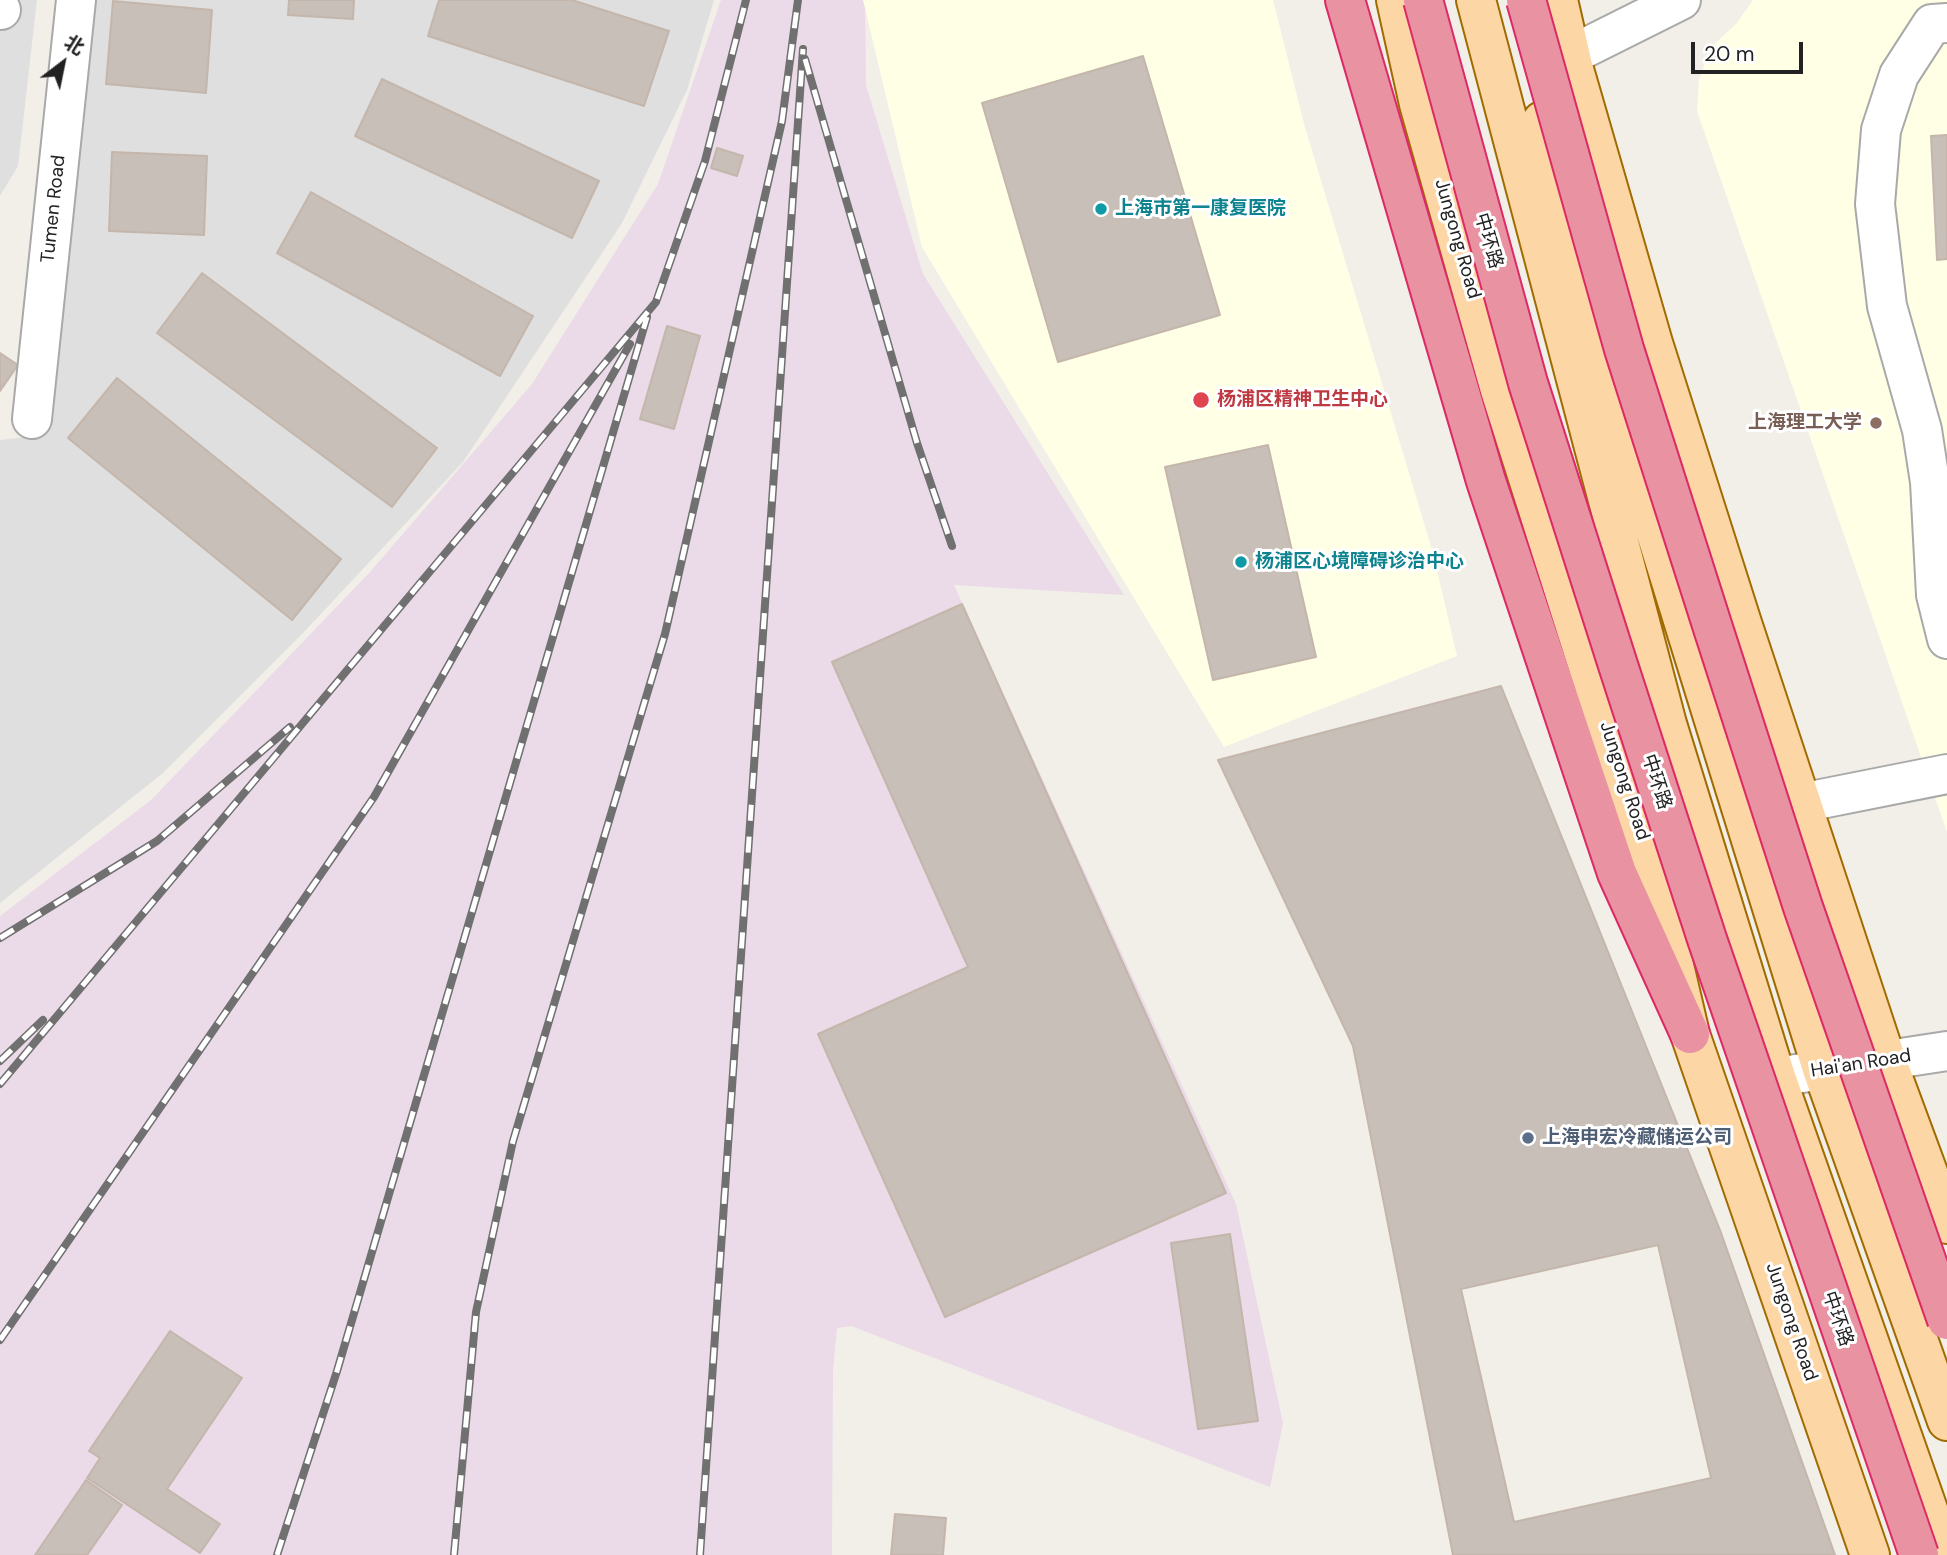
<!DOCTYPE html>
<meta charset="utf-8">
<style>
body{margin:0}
#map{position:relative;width:1947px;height:1555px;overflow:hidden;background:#f2efe9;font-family:"DM Sans","Noto Sans SC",sans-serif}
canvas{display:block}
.north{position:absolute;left:28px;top:28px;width:70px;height:70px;-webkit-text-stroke:5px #fff;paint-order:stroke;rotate:32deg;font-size:19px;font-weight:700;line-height:28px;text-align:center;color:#222}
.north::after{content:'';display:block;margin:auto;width:24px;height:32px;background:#222;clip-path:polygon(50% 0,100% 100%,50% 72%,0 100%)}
.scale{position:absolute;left:1691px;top:42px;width:112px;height:32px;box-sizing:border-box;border:4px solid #222;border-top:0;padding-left:9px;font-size:21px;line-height:24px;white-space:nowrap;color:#222;-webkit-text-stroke:5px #fff;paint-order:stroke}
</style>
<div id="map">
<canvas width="1947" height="1555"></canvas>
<div class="north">北</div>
<div class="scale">20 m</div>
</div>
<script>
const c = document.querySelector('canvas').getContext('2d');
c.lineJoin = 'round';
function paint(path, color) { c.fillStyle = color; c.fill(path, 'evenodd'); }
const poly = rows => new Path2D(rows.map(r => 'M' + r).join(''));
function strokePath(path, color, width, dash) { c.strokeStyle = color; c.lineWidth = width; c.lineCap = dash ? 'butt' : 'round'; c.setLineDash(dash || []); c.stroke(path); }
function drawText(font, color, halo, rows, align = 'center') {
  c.font = font + ' "DM Sans","Noto Sans SC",sans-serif'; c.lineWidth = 6; c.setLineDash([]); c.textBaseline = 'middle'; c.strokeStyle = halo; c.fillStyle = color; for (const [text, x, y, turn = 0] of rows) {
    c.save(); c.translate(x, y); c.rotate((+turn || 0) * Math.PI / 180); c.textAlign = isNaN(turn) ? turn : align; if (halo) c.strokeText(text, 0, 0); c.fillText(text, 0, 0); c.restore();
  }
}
paint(poly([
 [0,0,37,0,18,166,0,196],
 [87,0,714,0,687,90,622,223,463,462,303,633,163,773,0,903,0,440,35,436]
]), '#e0dfdf');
paint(poly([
 [721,0,865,0,866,85,923,274,1124,595,954,585,1236,1204,1283,1423,1270,1487,851,1326,837,1328,833,1371,832,1555,0,1555,0,916,151,800,370,572,532,384,658,184]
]), '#ebdbe8');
paint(poly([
 [863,0,1273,0,1304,124,1433,553,1457,656,1224,747,922,247],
 [1753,0,1947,0,1947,832,1697,111,1699,80,1710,48,1736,24]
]), '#ffffe5');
const building = poly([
 [289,0,354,0,353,19,288,15,289,0],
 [439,0,572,0,669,31,644,106,428,36,439,0],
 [113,1,212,10,206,93,106,84,113,1],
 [1143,56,1220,315,1058,362,982,103,1143,56],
 [382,79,599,181,572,238,355,136,382,79],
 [1947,135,1947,259,1937,260,1931,136,1947,135],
 [717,148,743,156,737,176,711,168,717,148],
 [112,152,207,156,204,235,109,231,112,152],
 [311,192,533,316,500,376,277,253,311,192],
 [202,273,437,448,392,507,157,333,202,273],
 [667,326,700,336,674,429,640,419,667,326],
 [0,353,18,365,0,391,0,353],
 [117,378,341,559,292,620,68,438,117,378],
 [1268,445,1316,657,1213,680,1165,467,1268,445],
 [962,604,1226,1193,945,1317,818,1034,968,967,832,662,962,604],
 [1501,686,1720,1230,1835,1555,1453,1555,1353,1046,1218,760,1501,686],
 [1230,1234,1258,1421,1198,1429,1171,1243,1230,1234],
 [1658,1245,1711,1478,1514,1522,1461,1289,1658,1245],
 [170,1331,242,1378,167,1489,220,1524,200,1553,87,1478,100,1458,89,1451,170,1331],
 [86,1480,122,1505,87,1555,35,1555,86,1480],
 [895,1514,946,1518,943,1555,891,1555,895,1514]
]);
paint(building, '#c7bfb8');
strokePath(building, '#c4b6ab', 2);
const minor = poly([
 [0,10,1,10],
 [1947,23,1932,24,1899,75,1881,130,1875,204,1887,306,1922,430,1930,482,1936,595,1947,639],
 [1571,55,1681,0],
 [32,419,76,0],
 [1801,803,1947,774],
 [1776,1077,1947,1051]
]);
const major = poly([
 [1396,0,1419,104,1500,390,1650,862,1690,1034,1870,1555],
 [1476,0,1667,724,1776,1077,1944,1555],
 [1558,0,1573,66,1653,343,1741,620,1886,1059,1947,1224],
 [1542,121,1598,346,1822,1069,1947,1421]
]);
const highway = poly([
 [1345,0,1486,481,1617,873,1690,1034]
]);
strokePath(minor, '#a9a9a9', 42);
strokePath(major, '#a06b00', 42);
strokePath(highway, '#dc2a67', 42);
strokePath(minor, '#fff', 38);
strokePath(major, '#fcd6a4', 38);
strokePath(highway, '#e892a2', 38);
const rail = poly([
 [805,59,917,443,952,546],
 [0,938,157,841,290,727],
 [0,1061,43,1020],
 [0,1084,656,302,705,161,746,0],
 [0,1340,374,797,630,344],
 [277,1555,337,1371,647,317],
 [454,1555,476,1312,513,1141,665,634,782,121,798,0],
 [700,1555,803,49]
]);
strokePath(rail, '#707070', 8);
strokePath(rail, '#fff', 5, [16]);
const highwayBridge = poly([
 [1423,0,1528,383,1617,662,1707,939,1919,1555],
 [1526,0,1624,349,1713,628,1803,907,1947,1320]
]);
strokePath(highwayBridge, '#dc2a67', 42, []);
strokePath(highwayBridge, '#e892a2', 38);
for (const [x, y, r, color] of [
 [1101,209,7,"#0f9aa8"],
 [1201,400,9,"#e0444e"],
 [1876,423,7,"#8d6e63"],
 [1241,562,7,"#0f9aa8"],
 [1528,1138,7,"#5c6f8a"]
]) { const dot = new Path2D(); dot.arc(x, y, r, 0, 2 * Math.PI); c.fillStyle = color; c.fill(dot); strokePath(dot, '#fff', 2.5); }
drawText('19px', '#222', '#fff', [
 ["Tumen Road",54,209,-84],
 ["Jungong Road",1457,239,74],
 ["中环路",1488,241,74],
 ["Jungong Road",1624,781,72],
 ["中环路",1656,782,72],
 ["Hai'an Road",1861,1064,-9],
 ["中环路",1837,1319,71],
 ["Jungong Road",1791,1322,71]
]);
drawText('bold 19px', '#0d838f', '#fff', [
 ["上海市第一康复医院",1115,209],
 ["杨浦区心境障碍诊治中心",1255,562]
], 'left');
drawText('bold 19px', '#be3a42', '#fff', [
 ["杨浦区精神卫生中心",1217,400]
], 'left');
drawText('bold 19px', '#785e54', '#fff', [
 ["上海理工大学",1862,423]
], 'right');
drawText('bold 19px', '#4e5e75', '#fff', [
 ["上海申宏冷藏储运公司",1542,1138]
], 'left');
</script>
